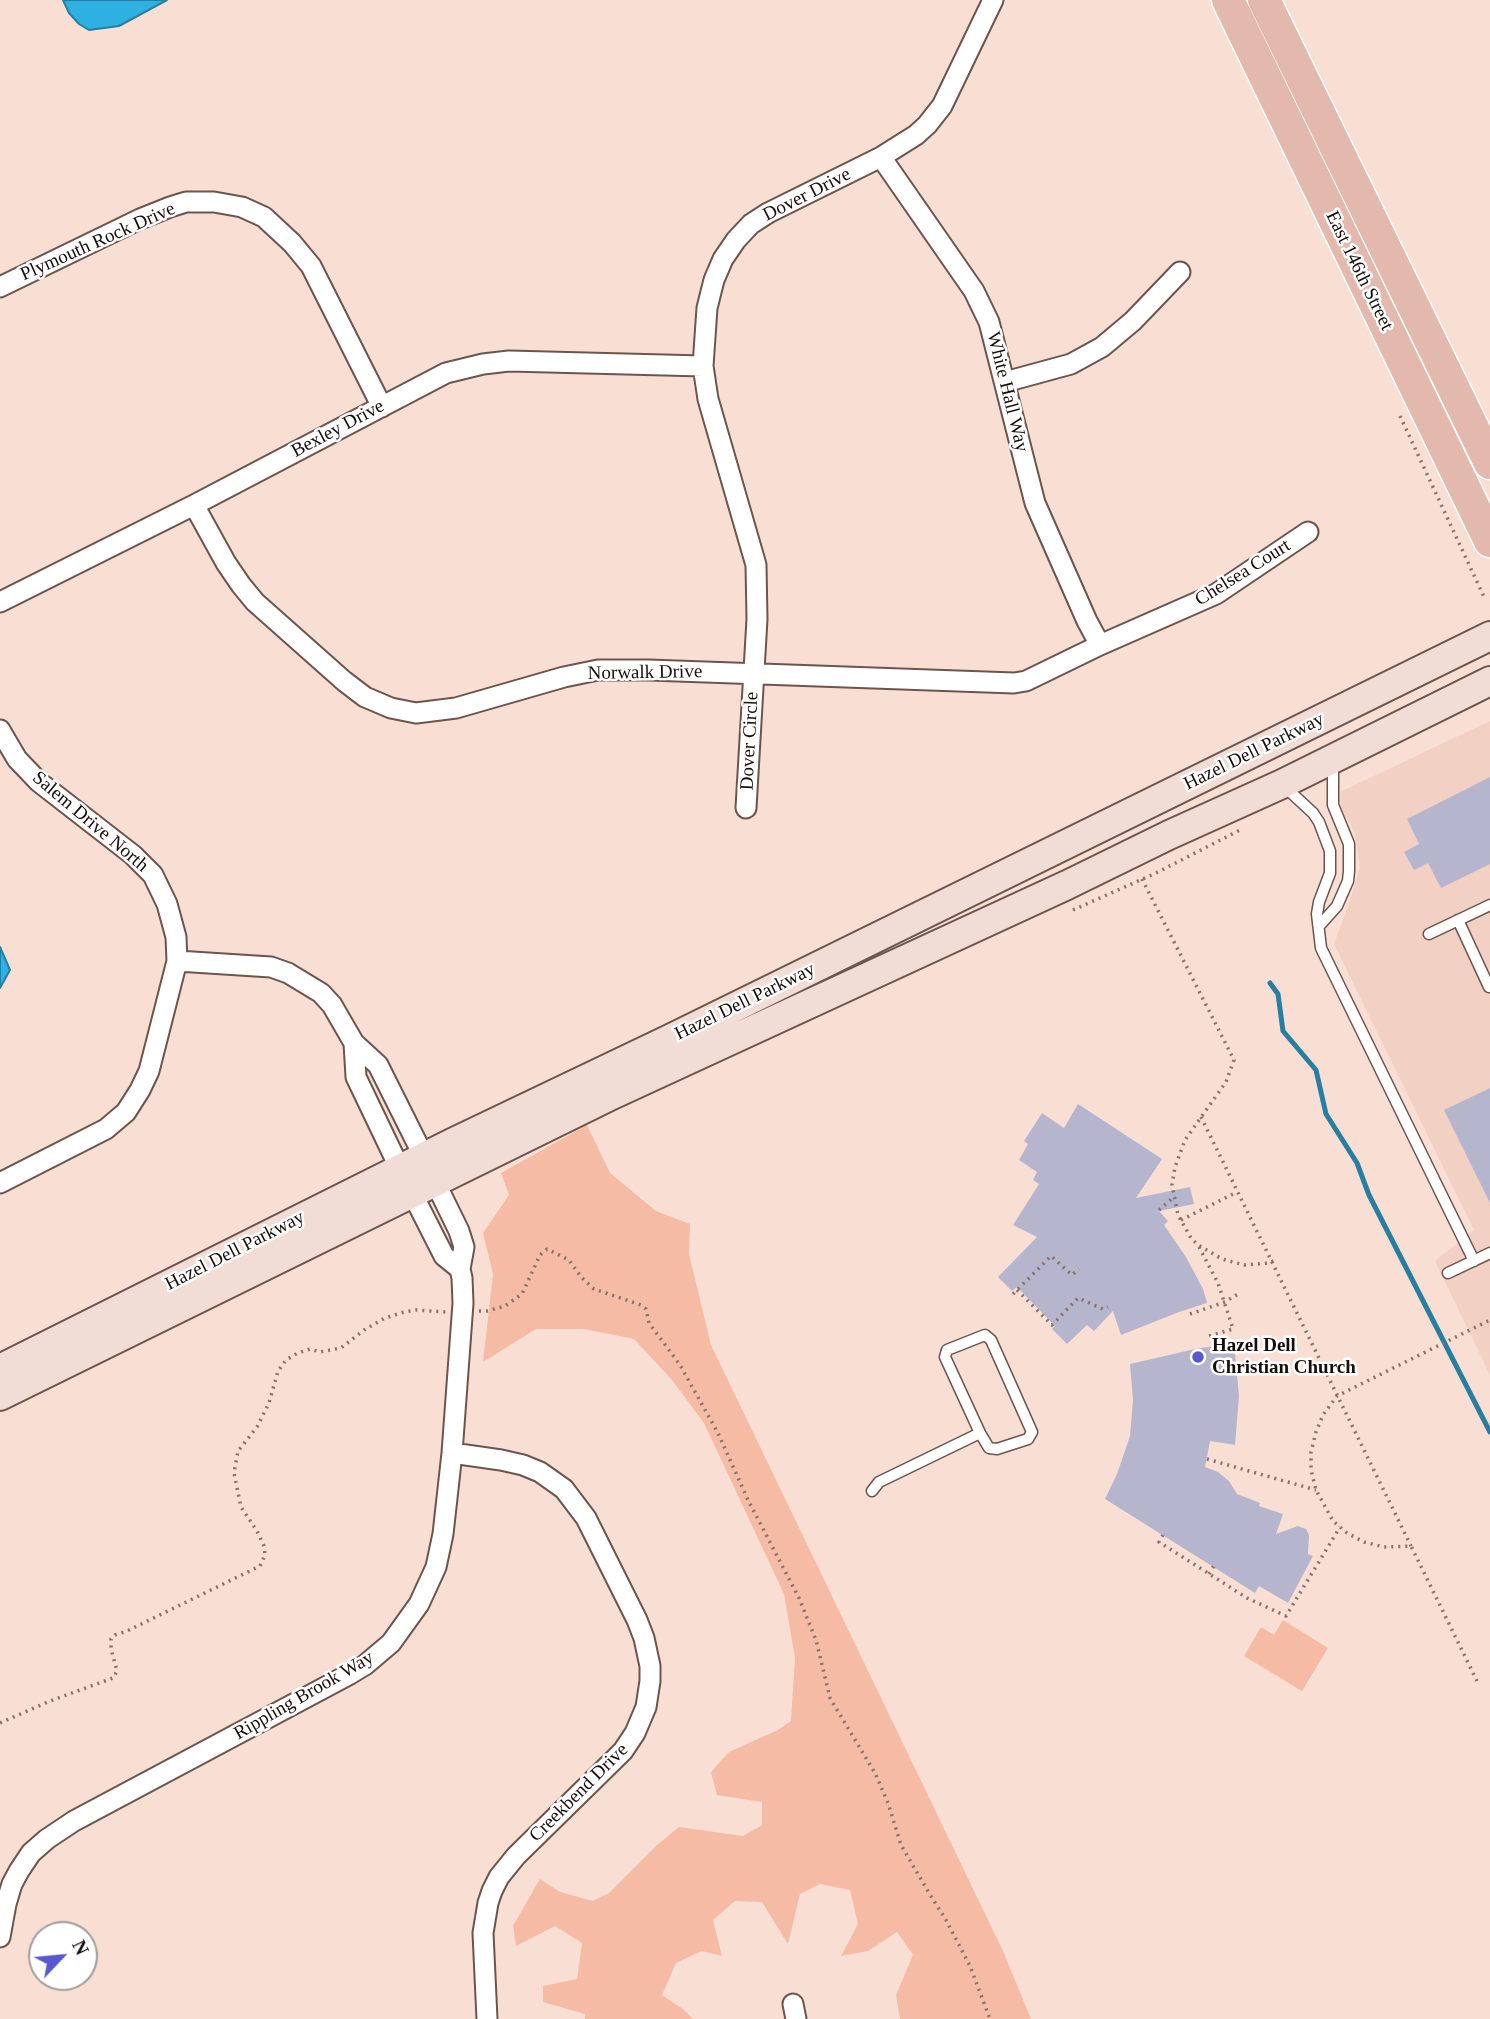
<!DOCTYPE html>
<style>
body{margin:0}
#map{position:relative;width:1490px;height:2019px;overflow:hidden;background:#f9ded4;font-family:Georgia,serif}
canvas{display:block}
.north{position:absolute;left:28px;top:1921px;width:70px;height:70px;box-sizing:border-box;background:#fff;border:2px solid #a19e9d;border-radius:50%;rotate:64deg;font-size:19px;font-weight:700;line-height:28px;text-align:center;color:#150d09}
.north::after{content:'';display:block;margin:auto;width:24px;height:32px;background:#5659d0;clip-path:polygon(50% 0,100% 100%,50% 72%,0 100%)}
</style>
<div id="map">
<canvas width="1490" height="2019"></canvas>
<div class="north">N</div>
</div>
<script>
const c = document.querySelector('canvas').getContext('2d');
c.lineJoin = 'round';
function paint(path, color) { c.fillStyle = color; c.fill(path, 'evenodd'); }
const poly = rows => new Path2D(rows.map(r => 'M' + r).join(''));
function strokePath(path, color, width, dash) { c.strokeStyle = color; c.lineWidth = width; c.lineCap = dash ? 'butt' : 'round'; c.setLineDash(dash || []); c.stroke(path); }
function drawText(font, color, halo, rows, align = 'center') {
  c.font = font + ' Georgia,serif'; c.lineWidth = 5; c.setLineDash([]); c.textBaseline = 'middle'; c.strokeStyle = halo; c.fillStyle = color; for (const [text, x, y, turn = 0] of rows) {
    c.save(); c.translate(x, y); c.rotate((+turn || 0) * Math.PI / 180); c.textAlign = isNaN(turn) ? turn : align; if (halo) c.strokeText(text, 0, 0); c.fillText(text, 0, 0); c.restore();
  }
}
paint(poly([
 [1490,721,1490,1375,1435,1261,1474,1230,1334,944,1349,903,1360,868,1355,833,1341,807,1340,792]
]), '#f3d0c4');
paint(poly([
 [587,1125,610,1173,656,1211,690,1224,689,1254,711,1345,1003,1951,1031,2019,900,2019,896,1995,913,1955,897,1932,868,1951,841,1956,858,1924,850,1890,820,1884,800,1894,788,1944,762,1902,735,1901,713,1920,722,1956,702,1951,676,1963,662,1995,683,2009,693,2019,585,2019,585,2014,543,2002,543,1986,577,1979,582,1943,555,1926,516,1946,513,1926,540,1879,560,1892,593,1901,609,1893,657,1845,679,1827,743,1836,762,1825,762,1802,717,1795,711,1772,729,1752,778,1730,791,1721,795,1658,784,1594,704,1423,672,1380,634,1339,584,1329,536,1329,483,1362,493,1274,483,1233,509,1195,501,1173],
 [1283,1620,1328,1648,1302,1691,1244,1656,1261,1627,1274,1635]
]), '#f6bba5');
const water = poly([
 [63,0,167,0,119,26,89,30,79,24,69,13,63,0],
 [0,947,10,970,0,988,0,947]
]);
paint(water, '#2eb0e2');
strokePath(water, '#267fa1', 2);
strokePath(poly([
 [1270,983,1278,994,1283,1031,1316,1070,1326,1114,1357,1163,1369,1195,1490,1432]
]), '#267fa1', 5);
paint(poly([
 [1490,777,1490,864,1441,888,1428,863,1414,870,1404,852,1419,844,1407,819],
 [1490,1088,1490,1203,1444,1110],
 [1078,1104,1162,1159,1136,1198,1190,1187,1194,1204,1159,1211,1168,1221,1164,1225,1186,1257,1203,1289,1207,1303,1179,1312,1121,1335,1113,1311,1094,1331,1087,1325,1067,1344,1052,1329,1055,1326,1017,1287,1012,1291,998,1277,1037,1237,1013,1225,1039,1184,1033,1180,1037,1172,1019,1160,1028,1144,1024,1141,1042,1113,1064,1128],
 [1234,1343,1239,1396,1235,1445,1210,1441,1205,1467,1218,1472,1229,1481,1237,1494,1260,1503,1259,1506,1283,1514,1276,1534,1298,1526,1306,1529,1309,1535,1308,1554,1313,1556,1288,1603,1259,1586,1255,1593,1105,1499,1117,1474,1130,1436,1133,1400,1130,1364,1195,1349]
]), '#b5b6ce');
const service = poly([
 [1285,787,1313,813,1319,822,1330,851,1330,873,1319,902,1317,914,1321,948,1474,1261],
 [1458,920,1489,987],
 [1320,925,1337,906,1348,881,1349,871,1349,844,1333,805,1333,763],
 [1429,934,1490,905],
 [1448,1273,1490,1253],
 [872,1491,879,1482,980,1433,989,1448,997,1449,1028,1439,1032,1432,991,1340,985,1335,947,1350,945,1357,980,1433]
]);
const minor = poly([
 [881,157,974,291,989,322,1035,503,1087,621,1100,645],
 [0,287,140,219,170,207,186,202,214,202,242,207,264,217,292,243,311,266,382,407],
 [1005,382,1071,364,1102,347,1133,321,1180,272],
 [194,505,226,563,241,585,255,602,344,681,365,697,391,708,416,713,456,708,564,677,598,670,649,670,1014,683,1026,681,1100,645,1216,594,1308,532],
 [0,602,194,505,446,373,483,364,509,361,703,366],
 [0,730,17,759,39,782,133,855,153,875,167,904,176,937,177,961,149,1071,140,1090,126,1112,106,1129,0,1183],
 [746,808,757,619,756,565,708,399,703,366,707,308,714,280,723,259,736,240,751,224,768,213,881,157,916,135,927,125,942,106,993,0],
 [177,961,271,967,288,973,321,993,332,1005,354,1043,378,1065,424,1157],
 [354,1043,356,1077,400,1169],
 [412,1193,444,1256,460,1269],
 [452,1453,501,1460,523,1465,540,1472,564,1489,586,1518,637,1620,644,1638,650,1666,650,1681,646,1707,635,1733,623,1751,516,1856,499,1877,492,1891,488,1903,483,1933,487,2019],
 [0,1937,6,1904,12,1884,19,1871,31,1853,47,1839,74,1821,350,1674,365,1665,391,1643,419,1604,436,1567,443,1534,452,1453,463,1303,462,1278,460,1269,464,1247,459,1231,435,1182],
 [793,2004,796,2019]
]);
const secondary = poly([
 [0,1369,452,1143,670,1039,1490,636],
 [0,1396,614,1094,1067,885,1169,835,1282,784,1490,681]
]);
const primary = poly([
 [1228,0,1490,541],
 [1264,0,1490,463]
]);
strokePath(service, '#6c554d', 13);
strokePath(minor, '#6c554d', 23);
strokePath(secondary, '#6c554d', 32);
strokePath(primary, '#fff', 35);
strokePath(poly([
 [1400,416,1485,599],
 [1142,879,1234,1060,1226,1082,1185,1140,1175,1167,1172,1185,1178,1215,1191,1238,1198,1245,1222,1259,1244,1265,1269,1263,1277,1259],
 [1073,910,1156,873,1240,830],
 [1201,1117,1411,1546],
 [1159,1210,1175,1196],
 [1181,1220,1237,1192],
 [1199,1247,1218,1283,1233,1329,1209,1336],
 [1017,1290,1052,1325,1078,1298,1103,1309,1108,1307],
 [1013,1294,1051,1256,1072,1275,1079,1269],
 [479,1311,487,1311,505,1306,522,1294,540,1255,547,1249,569,1260,581,1277,594,1289,641,1305,646,1309,649,1323,680,1365,718,1433,748,1500,799,1598,816,1640,830,1698,875,1773,888,1803,901,1845,929,1893,946,1920,970,1966,990,2019],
 [1190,1314,1225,1302,1238,1294],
 [1207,1459,1316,1490],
 [1163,1535,1159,1542,1247,1598,1286,1616,1340,1527],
 [1209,1574,1215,1564],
 [1477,1681,1411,1546,1384,1547,1364,1542,1347,1533,1333,1521,1316,1490,1311,1470,1311,1452,1316,1432,1323,1415,1337,1396,1490,1320],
 [0,1723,50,1701,113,1678,117,1671,111,1649,111,1639,115,1635,127,1631,260,1566,265,1555,264,1546,257,1531,241,1507,234,1473,238,1451,257,1427,269,1403,278,1371,286,1360,298,1353,310,1349,320,1352,341,1348,364,1330,385,1318,404,1312,416,1310,446,1312]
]), '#84726b', 3.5, [2, 5]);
strokePath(service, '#fff', 10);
strokePath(minor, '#fff', 19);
strokePath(secondary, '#f1dcd6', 28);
strokePath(primary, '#e3b9ad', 32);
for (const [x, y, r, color] of [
 [1198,1357,7,"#5659d0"]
]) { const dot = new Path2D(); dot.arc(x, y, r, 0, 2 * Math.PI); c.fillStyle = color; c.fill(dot); strokePath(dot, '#fff', 2.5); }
drawText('19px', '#150d09', '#fff', [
 ["Dover Drive",807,195,-27],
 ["Plymouth Rock Drive",98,242,-24],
 ["East 146th Street",1359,271,64],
 ["White Hall Way",1007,392,76],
 ["Bexley Drive",338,429,-28],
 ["Chelsea Court",1243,573,-32],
 ["Norwalk Drive",645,673,-1],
 ["Dover Circle",750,741,-87],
 ["Hazel Dell Parkway",1254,752,-26],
 ["Salem Drive North",90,822,40],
 ["Hazel Dell Parkway",745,1002,-26],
 ["Hazel Dell Parkway",235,1251,-27],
 ["Rippling Brook Way",304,1696,-30],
 ["Creekbend Drive",579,1793,-45]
]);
drawText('bold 19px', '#150d09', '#fff', [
 ["Hazel Dell",1212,1346],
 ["Christian Church",1212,1368]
], 'left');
</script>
